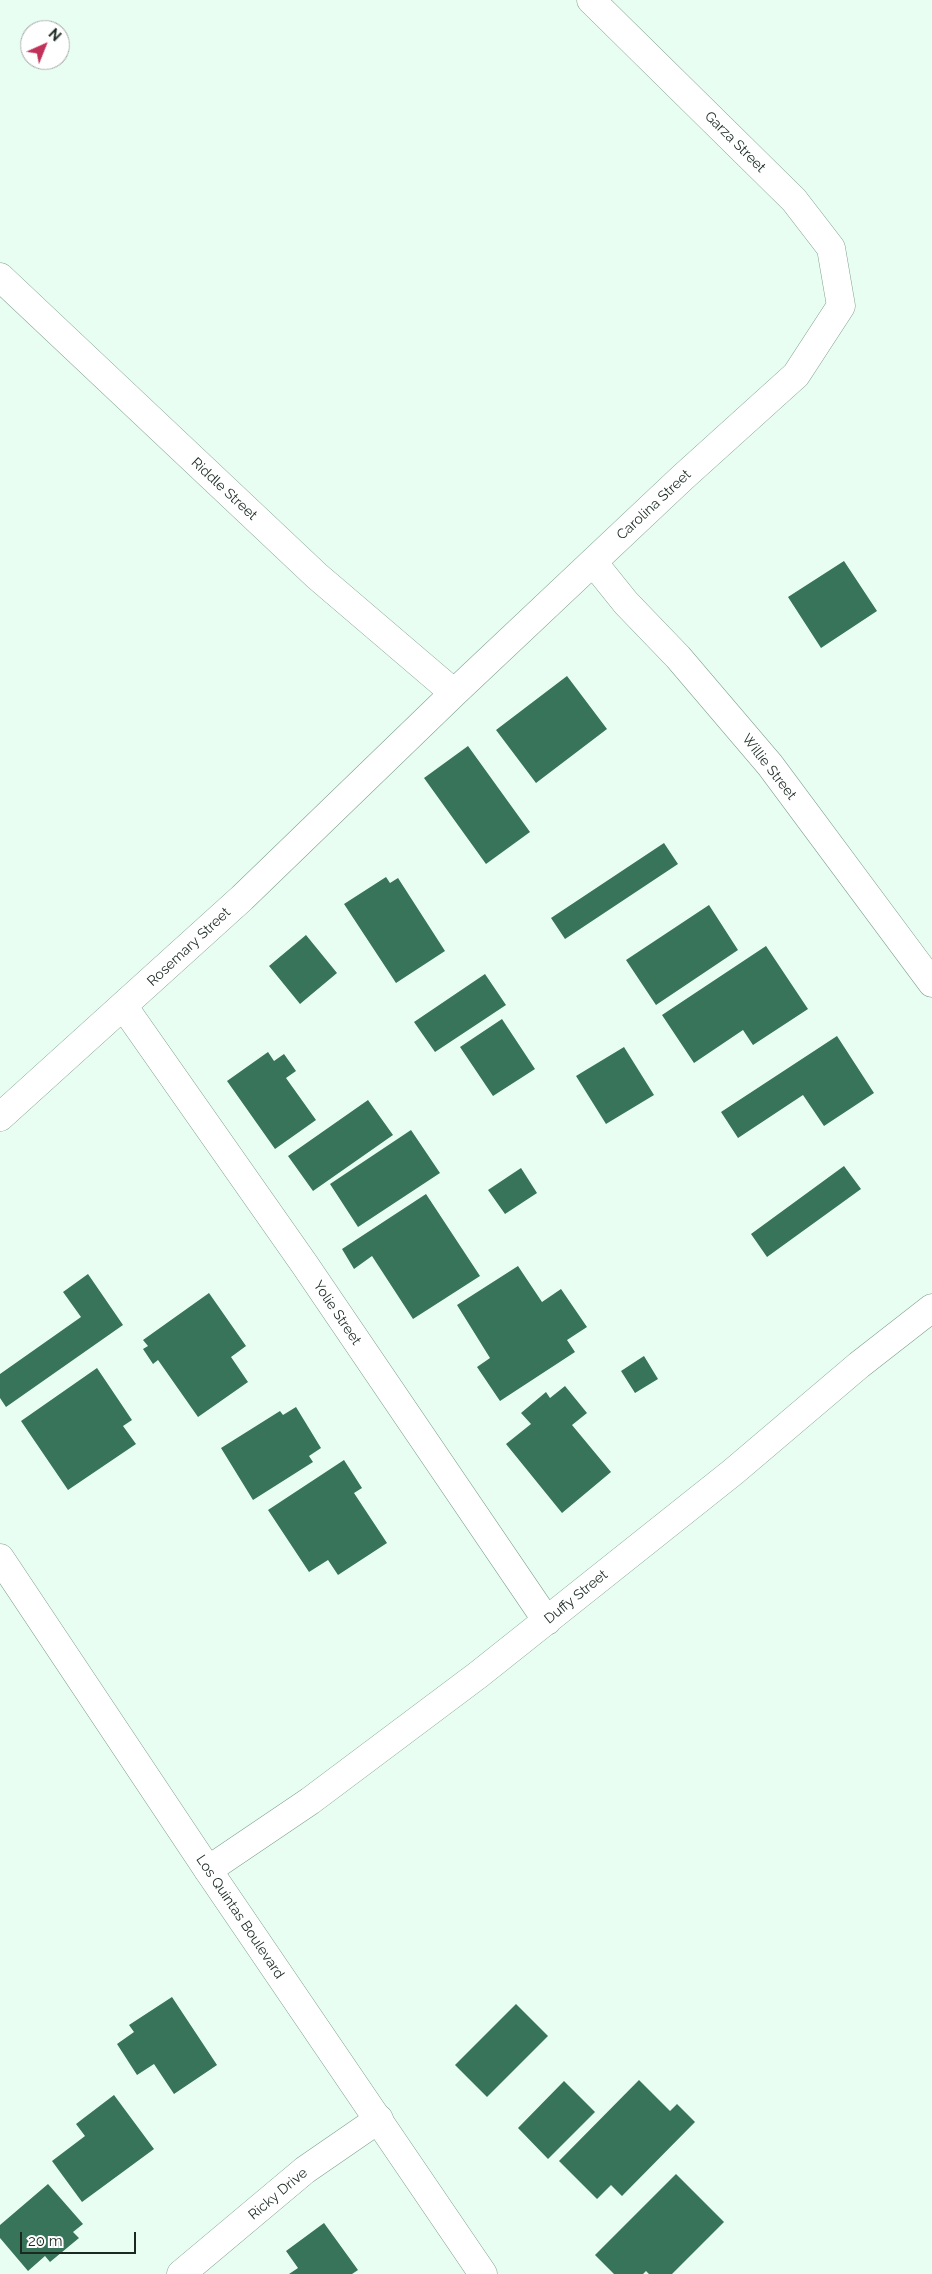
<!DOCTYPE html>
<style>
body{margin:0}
#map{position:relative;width:932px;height:2274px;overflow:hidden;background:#e9fef2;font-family:Raleway,sans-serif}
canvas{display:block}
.north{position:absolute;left:20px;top:20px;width:50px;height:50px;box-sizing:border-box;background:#fff;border:1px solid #a4a9a7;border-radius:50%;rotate:44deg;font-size:14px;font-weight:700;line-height:20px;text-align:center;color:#1b2922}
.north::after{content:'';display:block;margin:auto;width:18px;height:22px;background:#c1325b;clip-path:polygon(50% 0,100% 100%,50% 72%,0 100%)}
.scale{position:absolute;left:20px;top:2232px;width:116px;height:22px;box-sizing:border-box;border:2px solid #1b2922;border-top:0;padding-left:6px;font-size:15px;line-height:18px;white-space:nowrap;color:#1b2922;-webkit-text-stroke:4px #fff;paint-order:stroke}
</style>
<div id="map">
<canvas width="932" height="2274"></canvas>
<div class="north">N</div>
<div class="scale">20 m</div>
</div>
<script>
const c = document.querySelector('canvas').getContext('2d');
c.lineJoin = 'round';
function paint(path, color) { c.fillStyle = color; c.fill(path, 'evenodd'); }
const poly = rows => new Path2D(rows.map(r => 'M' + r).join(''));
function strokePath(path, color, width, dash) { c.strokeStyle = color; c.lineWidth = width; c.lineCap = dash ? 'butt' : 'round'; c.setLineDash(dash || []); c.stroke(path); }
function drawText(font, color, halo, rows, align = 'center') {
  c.font = font + ' Raleway,sans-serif'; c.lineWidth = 5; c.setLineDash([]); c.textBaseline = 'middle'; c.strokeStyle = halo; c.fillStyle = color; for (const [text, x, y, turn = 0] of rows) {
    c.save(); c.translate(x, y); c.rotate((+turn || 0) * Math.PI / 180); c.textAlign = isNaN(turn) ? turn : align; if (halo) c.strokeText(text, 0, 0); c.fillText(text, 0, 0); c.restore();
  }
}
paint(poly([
 [844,561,877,611,821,648,788,597],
 [567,676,607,729,536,783,496,730],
 [468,746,530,832,486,864,424,778],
 [664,843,678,864,565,939,551,918],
 [386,877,390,883,398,878,445,951,396,983,344,904],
 [709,905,738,950,656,1005,626,960],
 [306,935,337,973,300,1004,269,966],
 [766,946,808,1009,753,1045,743,1030,694,1063,662,1015],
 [485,974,506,1005,435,1052,414,1022],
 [502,1019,535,1069,493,1096,460,1047],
 [837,1036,874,1093,824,1126,803,1095,738,1138,721,1112],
 [624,1047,654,1095,606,1124,576,1076],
 [268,1052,274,1061,284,1054,296,1071,286,1078,316,1120,275,1149,227,1081],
 [368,1100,393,1135,313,1191,288,1156],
 [411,1130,440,1173,358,1227,330,1184],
 [844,1166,861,1189,767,1257,751,1234],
 [521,1168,537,1193,505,1214,488,1190],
 [426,1194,480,1276,413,1319,372,1256,354,1269,342,1249],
 [518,1266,542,1302,561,1289,587,1327,567,1340,575,1352,500,1401,477,1367,490,1358,457,1305],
 [88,1274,123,1325,6,1407,0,1398,0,1374,81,1317,63,1292],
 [209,1293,246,1346,231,1357,248,1382,198,1417,158,1360,153,1364,143,1349,148,1346,143,1340],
 [644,1356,658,1379,635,1393,621,1371],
 [97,1368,132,1420,123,1426,136,1444,68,1490,21,1421],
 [565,1386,587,1413,572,1425,611,1472,562,1513,506,1444,531,1424,521,1413,546,1392,550,1398],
 [296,1407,321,1448,309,1456,313,1462,253,1500,221,1448,280,1411,283,1415],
 [344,1460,362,1488,354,1493,387,1543,338,1575,328,1560,309,1572,268,1510],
 [172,1997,217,2065,174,2094,154,2064,137,2075,117,2044,134,2032,129,2025],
 [516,2004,548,2036,487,2097,455,2065],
 [639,2080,670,2111,677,2104,695,2122,622,2196,611,2185,597,2199,559,2161],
 [564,2081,595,2112,548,2159,518,2128],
 [114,2095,154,2149,82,2202,52,2161,85,2136,76,2124],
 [676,2174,724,2222,672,2274,649,2274,646,2271,643,2274,614,2274,595,2255],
 [48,2184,83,2224,73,2232,79,2238,50,2262,45,2256,28,2271,0,2238,0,2225],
 [324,2223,358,2270,352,2274,289,2274,298,2268,286,2251]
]), '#377459');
const minor = poly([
 [0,277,317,576,454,693],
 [593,562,626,603,678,657,770,765,932,983],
 [124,1007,305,1265,547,1621],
 [0,1117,242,898,454,693,682,478,796,375,841,306,831,248,794,200,591,0],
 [208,1870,310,1801,478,1675,733,1472,859,1365,932,1308],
 [181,2274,305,2170,379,2119]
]);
const tertiary = poly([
 [0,1558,208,1870,483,2274]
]);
strokePath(minor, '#7fa08f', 29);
strokePath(tertiary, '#7fa08f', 29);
strokePath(minor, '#fff', 28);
strokePath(tertiary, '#fff', 28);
drawText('14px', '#1b2922', '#fff', [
 ["Garza Street",735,142,45],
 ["Riddle Street",224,489,43],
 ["Carolina Street",654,505,-43],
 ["Willie Street",769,767,52],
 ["Rosemary Street",189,947,-43],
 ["Yolie Street",337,1313,56],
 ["Duffy Street",576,1597,-39],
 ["Los Quintas Boulevard",240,1917,56],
 ["Ricky Drive",278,2194,-40]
]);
</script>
